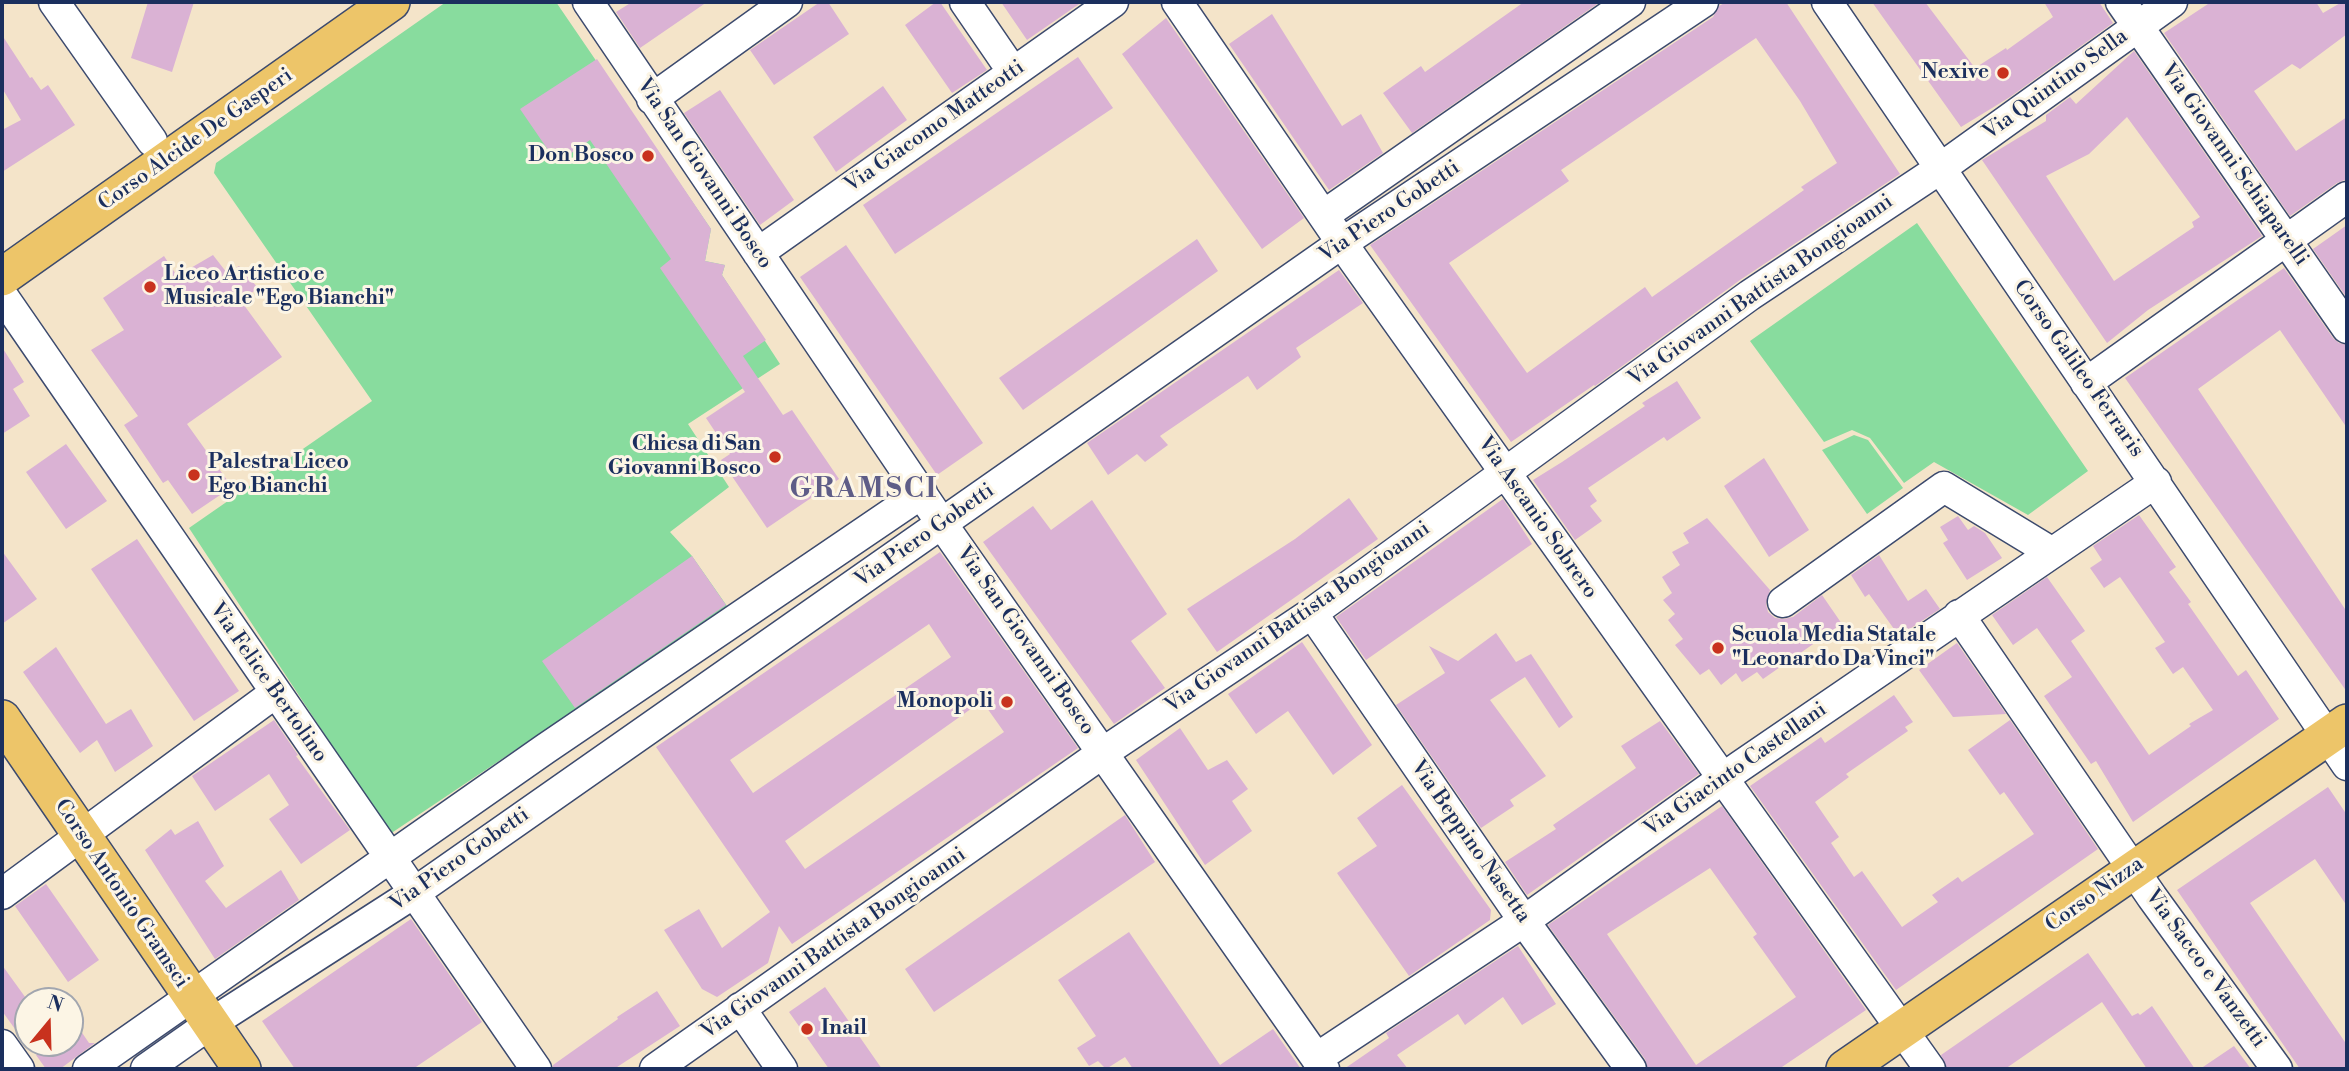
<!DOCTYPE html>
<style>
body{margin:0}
#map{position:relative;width:2349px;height:1071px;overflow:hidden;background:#f4e4c9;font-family:"Libre Bodoni",serif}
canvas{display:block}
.frame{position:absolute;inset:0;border:4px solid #1b2f5e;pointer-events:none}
.north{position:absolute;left:14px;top:987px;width:70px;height:70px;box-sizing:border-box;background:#fcf5e5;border:2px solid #a2a6af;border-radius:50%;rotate:19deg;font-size:19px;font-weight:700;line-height:28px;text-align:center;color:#1b2f5e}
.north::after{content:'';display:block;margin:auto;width:24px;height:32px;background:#c8321e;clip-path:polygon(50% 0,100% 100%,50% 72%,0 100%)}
</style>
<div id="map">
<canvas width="2349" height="1071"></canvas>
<div class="frame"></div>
<div class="north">N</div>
</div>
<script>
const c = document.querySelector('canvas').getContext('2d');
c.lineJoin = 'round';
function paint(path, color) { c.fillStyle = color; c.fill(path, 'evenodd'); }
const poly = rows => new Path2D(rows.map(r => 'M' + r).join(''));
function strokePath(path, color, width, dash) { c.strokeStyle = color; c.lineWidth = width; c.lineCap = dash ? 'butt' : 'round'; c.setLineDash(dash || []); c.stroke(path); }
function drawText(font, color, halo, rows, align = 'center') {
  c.font = font + ' "Libre Bodoni",serif'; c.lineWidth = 6; c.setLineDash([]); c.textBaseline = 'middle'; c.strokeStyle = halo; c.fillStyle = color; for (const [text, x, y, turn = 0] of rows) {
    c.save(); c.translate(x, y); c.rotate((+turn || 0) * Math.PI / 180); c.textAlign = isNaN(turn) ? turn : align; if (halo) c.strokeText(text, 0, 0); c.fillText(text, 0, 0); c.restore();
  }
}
paint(poly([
 [446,2,556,2,711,229,705,261,725,265,722,275,780,364,688,424,729,487,670,532,692,556,727,606,577,711,569,714,390,834,189,528,372,401,214,173,216,163],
 [1917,223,2088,471,2028,515,1934,462,1904,483,1870,438,1852,430,1824,442,1750,341],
 [1854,435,1868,440,1903,488,1867,514,1822,450]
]), '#88dc9e');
paint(poly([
 [148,2,194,2,172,72,131,58],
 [632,2,707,2,640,48,616,12],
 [820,2,828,2,849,34,774,85,750,50],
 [936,2,940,2,987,70,952,93,905,25],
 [1001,2,1082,2,1027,40],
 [1524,2,1600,2,1412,133,1383,93,1421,66,1425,72],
 [1726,2,1786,2,1900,174,1740,280,1595,386,1594,385,1511,442,1370,245,1713,17,1719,6],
 [1756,38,1800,101,1837,163,1801,187,1804,190,1652,297,1645,287,1527,373,1449,263,1569,181,1561,170],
 [1872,2,1925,2,1975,68,2006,48,2007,50,2053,17,2044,2,2099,2,2113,23,2010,97,1961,127],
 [2211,2,2316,2,2323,13,2342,2,2347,2,2347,34,2300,69,2292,64,2254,91,2296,151,2347,117,2347,179,2337,183,2290,216,2164,33],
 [1272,14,1342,126,1361,114,1383,153,1329,190,1229,44],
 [1166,18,1304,218,1262,249,1122,54],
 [2,35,30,78,32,77,41,90,48,85,75,125,2,172,2,130,21,120,2,88],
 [2134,51,2262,236,2148,310,2107,343,1982,160,2046,121,2046,115,2070,97,2076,104],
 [2127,117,2200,217,2192,222,2194,227,2114,281,2046,176,2089,154],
 [1078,57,1113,108,895,254,863,205],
 [597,59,711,229,705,261,725,265,722,275,766,340,743,356,783,415,792,410,839,479,767,528,721,460,730,454,706,418,745,392,660,268,671,259,590,140,557,163,520,109],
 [883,86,907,120,836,172,813,137],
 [720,90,794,200,760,225,684,113],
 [2347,225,2347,298,2313,249],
 [1197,239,1218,271,1023,410,999,378],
 [846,245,983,443,937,475,800,277],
 [213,255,227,273,239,266,258,288,241,301,282,357,187,424,232,487,192,514,168,480,163,483,124,425,138,416,91,350,124,330,103,298,164,256,177,276],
 [2284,268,2333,338,2339,343,2347,345,2347,428,2280,330,2198,389,2347,612,2347,692,2125,378],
 [1339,270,1363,303,1296,348,1301,357,1257,390,1248,376,1160,436,1168,445,1145,462,1137,454,1108,475,1087,443],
 [2,347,24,382,13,389,30,416,2,434],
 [1677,381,1701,418,1667,441,1664,437,1588,488,1597,501,1590,506,1602,521,1575,540,1533,480,1562,462,1645,406,1642,403],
 [66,444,107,501,66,529,26,472],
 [1764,458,1809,530,1769,557,1724,486],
 [1349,498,1378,539,1217,652,1187,609,1295,539],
 [1503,499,1532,544,1366,660,1336,617],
 [1092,500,1167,614,1131,641,1165,688,1114,724,983,542,1033,506,1051,530],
 [2139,515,2176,567,2169,572,2191,602,2188,604,2238,676,2246,670,2279,719,2133,822,2096,761,2091,764,2044,696,2072,677,2037,628,2013,645,1992,615,2047,577,2085,631,2071,641,2149,755,2191,726,2189,724,2213,710,2183,667,2173,674,2155,648,2165,642,2120,577,2104,588,2090,568,2102,560,2093,546],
 [1958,516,1968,530,1974,526,1985,533,2002,558,1967,580,1943,543,1948,540,1940,527],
 [1707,518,1770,590,1766,604,1768,612,1775,618,1784,619,1793,617,1822,595,1842,624,1763,679,1757,672,1742,682,1736,673,1721,685,1709,669,1700,675,1675,645,1683,639,1668,620,1675,614,1663,600,1672,593,1662,577,1680,565,1672,552,1689,543,1683,533],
 [137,539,239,691,194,721,91,569],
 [2,551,37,599,2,624],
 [940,552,1078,748,792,944,779,926,768,963,717,997,702,989,664,930,699,909,722,948,770,912,656,747],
 [929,624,951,657,753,793,730,760],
 [982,701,1004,732,805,869,785,841],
 [1879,555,1908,601,1926,589,1940,609,1899,636,1869,594,1865,597,1851,575],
 [692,556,726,605,575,708,542,661],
 [1496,633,1516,662,1531,654,1573,717,1559,728,1525,677,1490,700,1546,776,1510,800,1514,806,1481,828,1396,705,1445,673,1429,646,1458,661],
 [1302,642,1372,745,1333,775,1288,711,1256,734,1228,694],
 [1957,643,2006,714,1953,717,1919,670],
 [56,647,106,724,131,709,153,746,115,772,97,740,80,753,23,672],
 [1894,695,1913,722,1905,727,1908,731,1846,774,1849,777,1815,802,1839,837,1831,843,1854,877,1862,871,1902,927,1938,902,1932,895,1958,877,1962,882,2034,834,2004,792,2000,795,1968,750,2010,720,2098,849,1896,990,1750,786,1821,737,1825,743],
 [274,720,298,755,296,756,350,830,301,864,269,819,289,805,269,774,215,811,192,776],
 [1660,721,1699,774,1527,895,1505,862,1556,829,1553,825,1636,768,1621,746],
 [1180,728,1208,770,1227,760,1248,789,1232,801,1252,831,1205,865,1136,760],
 [1402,785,1491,910,1490,920,1409,976,1337,873,1377,846,1357,818],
 [2328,787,2347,815,2347,906,2315,859,2250,903,2347,1045,2347,1069,2300,1069,2177,890],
 [1722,806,1866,1010,1779,1069,1648,1069,1645,1059,1548,925],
 [1710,868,1757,934,1753,937,1796,997,1696,1065,1607,934],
 [1125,815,1155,862,934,1012,905,969],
 [198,821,224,866,205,881,226,908,281,870,299,900,215,959,145,850,171,829,175,835],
 [46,884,99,960,68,982,15,906],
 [411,919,482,1022,413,1069,295,1069,262,1021],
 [1129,932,1220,1065,1273,1029,1301,1069,1133,1069,1125,1057,1106,1069,1098,1061,1089,1066,1077,1048,1096,1036,1058,980],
 [1518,946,1556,1004,1522,1025,1503,997,1465,1025,1458,1014,1397,1055,1408,1069,1344,1069,1389,1038,1386,1033],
 [2088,953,2132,1016,2138,1013,2140,1015,2152,1006,2195,1069,2147,1069,2102,1002,2005,1069,1947,1069,1941,1055],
 [2,965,28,1001,28,1047,2,1011],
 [825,987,882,1069,829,1069,789,1012],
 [657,991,680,1026,614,1069,553,1069,553,1065,618,1019,617,1017],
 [70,1015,89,1043,95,1043,60,1069,46,1069,36,1055,52,1043,70,1043],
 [2234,1046,2251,1069,2200,1069]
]), '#dab2d4');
const minor = poly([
 [54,2,152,141],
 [588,2,942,524,1324,1069],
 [965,2,1013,72],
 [1177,2,1353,259,1930,1069],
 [1827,2,2347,765],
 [2121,2,2347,328],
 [652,99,787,2],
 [1324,215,1630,2],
 [758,253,1113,2],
 [2,295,536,1069],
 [2086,383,2347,197],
 [1783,602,1944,487,2051,552],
 [1312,613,1524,921,1631,1069],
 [1959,615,2152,897,2277,1069],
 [2,894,275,693],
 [740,1008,782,1069],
 [2,1045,19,1069],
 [1317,1058,1524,921,1739,767,2156,482],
 [88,1069,545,749,922,493],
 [146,1069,210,1024,414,893,1342,243,1703,2],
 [655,1069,1104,752,1312,613,1750,295,1941,168,2172,2]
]);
const major = poly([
 [2,277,391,2],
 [2,719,242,1069],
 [1845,1069,2347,723]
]);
strokePath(minor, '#3c4a6e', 33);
strokePath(major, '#3c4a6e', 40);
strokePath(minor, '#fff', 30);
strokePath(major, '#edc569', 37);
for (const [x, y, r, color] of [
 [2003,73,7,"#c8321e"],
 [648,156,7,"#c8321e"],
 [150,287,7,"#c8321e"],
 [775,457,7,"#c8321e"],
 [194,475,7,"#c8321e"],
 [1718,648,7,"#c8321e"],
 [1007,702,7,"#c8321e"],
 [807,1029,7,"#c8321e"]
]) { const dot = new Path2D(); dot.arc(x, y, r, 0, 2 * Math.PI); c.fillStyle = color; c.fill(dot); strokePath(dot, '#fcf5e5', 2.5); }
drawText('bold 21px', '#1b2f5e', '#fcf5e5', [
 ["Nexive",1989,73],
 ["Don Bosco",634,156],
 ["Liceo Artistico e",164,275,"left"],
 ["Musicale \"Ego Bianchi\"",164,299,"left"],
 ["Chiesa di San",761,445],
 ["Giovanni Bosco",761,469],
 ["Palestra Liceo",208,463,"left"],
 ["Ego Bianchi",208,487,"left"],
 ["Scuola Media Statale",1732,636,"left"],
 ["\"Leonardo Da Vinci\"",1732,660,"left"],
 ["Monopoli",993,702],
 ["Inail",821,1029,"left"]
], 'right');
drawText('21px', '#1b2f5e', '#fcf5e5', [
 ["Via Quintino Sella",2056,85,-36],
 ["Via Giacomo Matteotti",935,127,-35],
 ["Corso Alcide De Gasperi",196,140,-35],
 ["Via Giovanni Schiaparelli",2234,165,55],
 ["Via San Giovanni Bosco",704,174,56],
 ["Via Piero Gobetti",1390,212,-34],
 ["Via Giovanni Battista Bongioanni",1761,291,-35],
 ["Corso Galileo Ferraris",2078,369,55],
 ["Via Ascanio Sobrero",1537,518,55],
 ["Via Piero Gobetti",925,536,-35],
 ["Via Giovanni Battista Bongioanni",1298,618,-35],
 ["Via San Giovanni Bosco",1025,641,55],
 ["Via Felice Bertolino",268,683,55],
 ["Via Giacinto Castellani",1736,770,-35],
 ["Via Beppino Nasetta",1470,842,55],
 ["Via Piero Gobetti",460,860,-35],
 ["Corso Antonio Gramsci",121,894,56],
 ["Corso Nizza",2095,895,-35],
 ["Via Giovanni Battista Bongioanni",834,944,-35],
 ["Via Sacco e Vanzetti",2205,969,54]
]);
c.letterSpacing = '2px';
drawText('bold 28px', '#5e5d87', '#fcf5e5', [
 ["GRAMSCI",864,490]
]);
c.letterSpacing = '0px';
</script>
